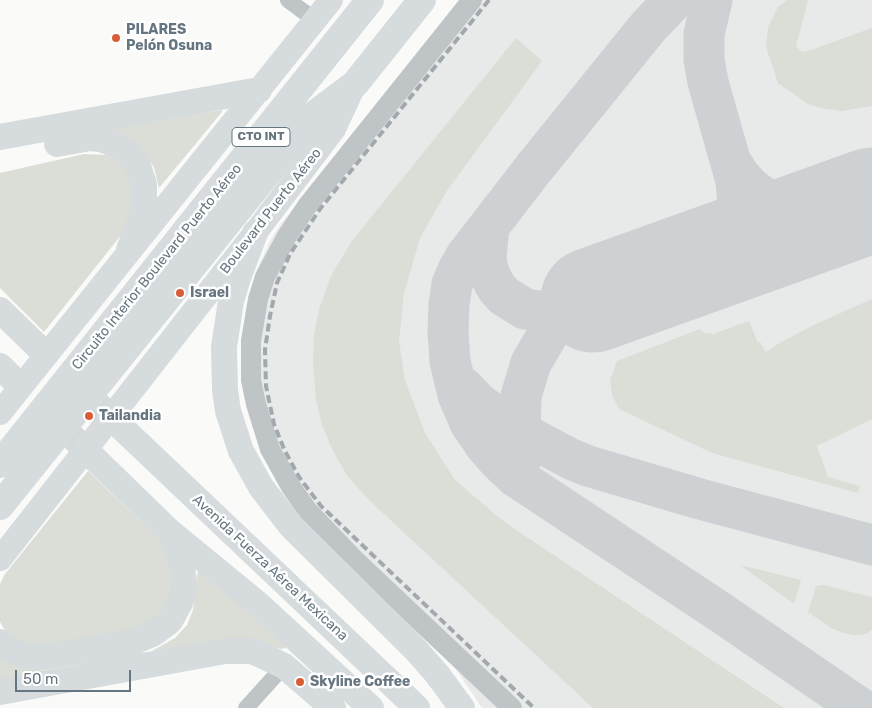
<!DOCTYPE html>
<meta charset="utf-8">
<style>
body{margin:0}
#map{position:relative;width:872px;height:708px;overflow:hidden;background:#fafaf8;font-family:Rubik,sans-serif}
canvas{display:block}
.scale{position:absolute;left:15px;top:670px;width:116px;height:22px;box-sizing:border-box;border:2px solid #667681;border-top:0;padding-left:6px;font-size:15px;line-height:18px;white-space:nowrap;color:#667681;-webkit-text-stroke:4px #fff;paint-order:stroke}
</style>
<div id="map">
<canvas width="872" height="708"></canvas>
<div class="scale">50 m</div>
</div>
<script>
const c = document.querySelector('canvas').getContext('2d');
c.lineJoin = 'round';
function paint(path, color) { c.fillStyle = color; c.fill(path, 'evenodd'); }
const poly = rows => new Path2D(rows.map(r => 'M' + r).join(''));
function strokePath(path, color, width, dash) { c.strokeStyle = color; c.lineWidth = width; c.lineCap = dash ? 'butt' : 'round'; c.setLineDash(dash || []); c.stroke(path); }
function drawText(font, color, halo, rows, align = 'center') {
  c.font = font + ' Rubik,sans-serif'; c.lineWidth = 5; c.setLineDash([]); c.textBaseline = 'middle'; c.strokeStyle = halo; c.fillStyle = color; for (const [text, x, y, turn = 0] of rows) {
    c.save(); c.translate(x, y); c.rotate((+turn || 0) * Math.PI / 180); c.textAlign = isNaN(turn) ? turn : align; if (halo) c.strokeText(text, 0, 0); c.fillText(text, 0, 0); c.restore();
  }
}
paint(poly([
 [459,0,872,0,872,708,482,708,445,653,268,465,252,426,242,379,246,310,255,274,270,241,281,224]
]), '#e8e9e9');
paint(poly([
 [787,0,808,0,796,46,802,52,814,49,872,28,872,106,842,111,825,109,808,104,778,83,766,47,768,27,778,7],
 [516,38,542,61,446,192,420,238,404,293,399,341,405,380,425,433,455,480,497,516,519,532,784,708,593,708,371,502,348,477,332,449,322,425,316,400,313,361,314,335,319,309,332,274,352,241],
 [222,110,222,112,159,188,154,167,144,154,101,131],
 [84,154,106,155,120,162,137,182,129,225,44,332,0,288,0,173],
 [872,299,872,419,817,446,828,477,860,486,858,493,712,453,619,409,612,395,610,380,617,361,700,329,704,333,713,334,749,321,758,343,760,342,766,352,781,342,816,324],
 [88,471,158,538,172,567,171,598,153,626,49,651,11,641,0,622,0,584,5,574],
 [740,565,801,580,794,604],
 [198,569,287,644,285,648,281,649,262,645,152,651,175,638,187,625,193,610],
 [823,585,872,597,872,630,865,634,855,635,843,633,831,628,808,612,816,586],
 [0,653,26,666,50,672,0,680]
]), '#daded7');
strokePath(poly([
 [674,0,649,26,534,168,466,256,459,268,452,284,449,305,448,331,450,361,458,395,470,423,485,445,499,461,516,477,720,612,860,708],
 [731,162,740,176,751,188,763,197,785,212,810,217,836,214],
 [489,226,486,256,487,265,490,276,497,288,504,296,525,309,538,311,553,310,584,303],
 [679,271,721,245,734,228,738,205,736,181,708,82,704,60,704,34,712,0],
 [464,388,477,402,509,426,571,459,588,466,700,499,872,545],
 [523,455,520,432,521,396,531,363,554,324,569,311,593,300]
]), '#ced1d3', 41);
strokePath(poly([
 [593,300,872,200]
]), '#ced1d3', 105);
strokePath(poly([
 [35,344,122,428],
 [9,375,96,460]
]), '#d5d9da', 26, [26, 13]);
strokePath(poly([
 [288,0,315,20],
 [246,708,284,666]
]), '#bfc4c7', 16);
strokePath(poly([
 [472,0,307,206,287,236,265,277,258,299,251,341,251,380,256,404,270,449,291,487,308,511,354,559,512,708]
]), '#bfc4c7', 20);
strokePath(poly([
 [0,413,331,0],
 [0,559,255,233,334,129,355,84]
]), '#d6dbde', 24);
strokePath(poly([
 [0,137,259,90],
 [57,144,90,138,100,139,109,142,126,151,138,166,144,184,144,202,142,216,129,250],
 [255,233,238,278,231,301,224,347,225,390,228,411,241,451,261,487,291,526,416,650,437,674,462,708],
 [0,310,35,344],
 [0,366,9,375],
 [122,428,417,708],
 [96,460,169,531,258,604,371,708],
 [0,642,8,648,26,656,46,657,136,641,154,633,170,621,180,603,183,593,184,582,180,555,169,531],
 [0,692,225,651,252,651,261,655,284,666,333,708]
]), '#d6dbde', 26);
strokePath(poly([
 [0,464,370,0],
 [0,506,315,114,355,84,422,0]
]), '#d6dbde', 28);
strokePath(poly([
 [489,0,320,209,290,254,277,283,270,316,265,350,266,386,274,424,284,449,299,477,321,506,534,708]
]), '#a1a8ae', 4, [8, 4]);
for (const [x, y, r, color] of [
 [116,38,5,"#d95c38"],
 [180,293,5,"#d95c38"],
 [89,416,5,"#d95c38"],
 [300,682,5,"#d95c38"]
]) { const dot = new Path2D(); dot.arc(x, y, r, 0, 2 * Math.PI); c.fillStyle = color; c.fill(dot); strokePath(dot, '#fff', 2); }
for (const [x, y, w] of [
 [261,137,58]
]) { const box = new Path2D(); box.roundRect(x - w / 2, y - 9.5, w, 19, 4); c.fillStyle = '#fff'; c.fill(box); strokePath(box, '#667681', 1); }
drawText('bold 12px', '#667681', null, [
 ["CTO INT",261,137]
]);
drawText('bold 14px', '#667681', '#fff', [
 ["PILARES",126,30],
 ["Pelón Osuna",126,46],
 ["Israel",190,293],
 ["Tailandia",99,416],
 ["Skyline Coffee",310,682]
], 'left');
drawText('14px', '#667681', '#fff', [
 ["Boulevard Puerto Aéreo",271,211,-52],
 ["Circuito Interior Boulevard Puerto Aéreo",157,267,-51],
 ["Avenida Fuerza Aérea Mexicana",270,568,43]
]);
</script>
